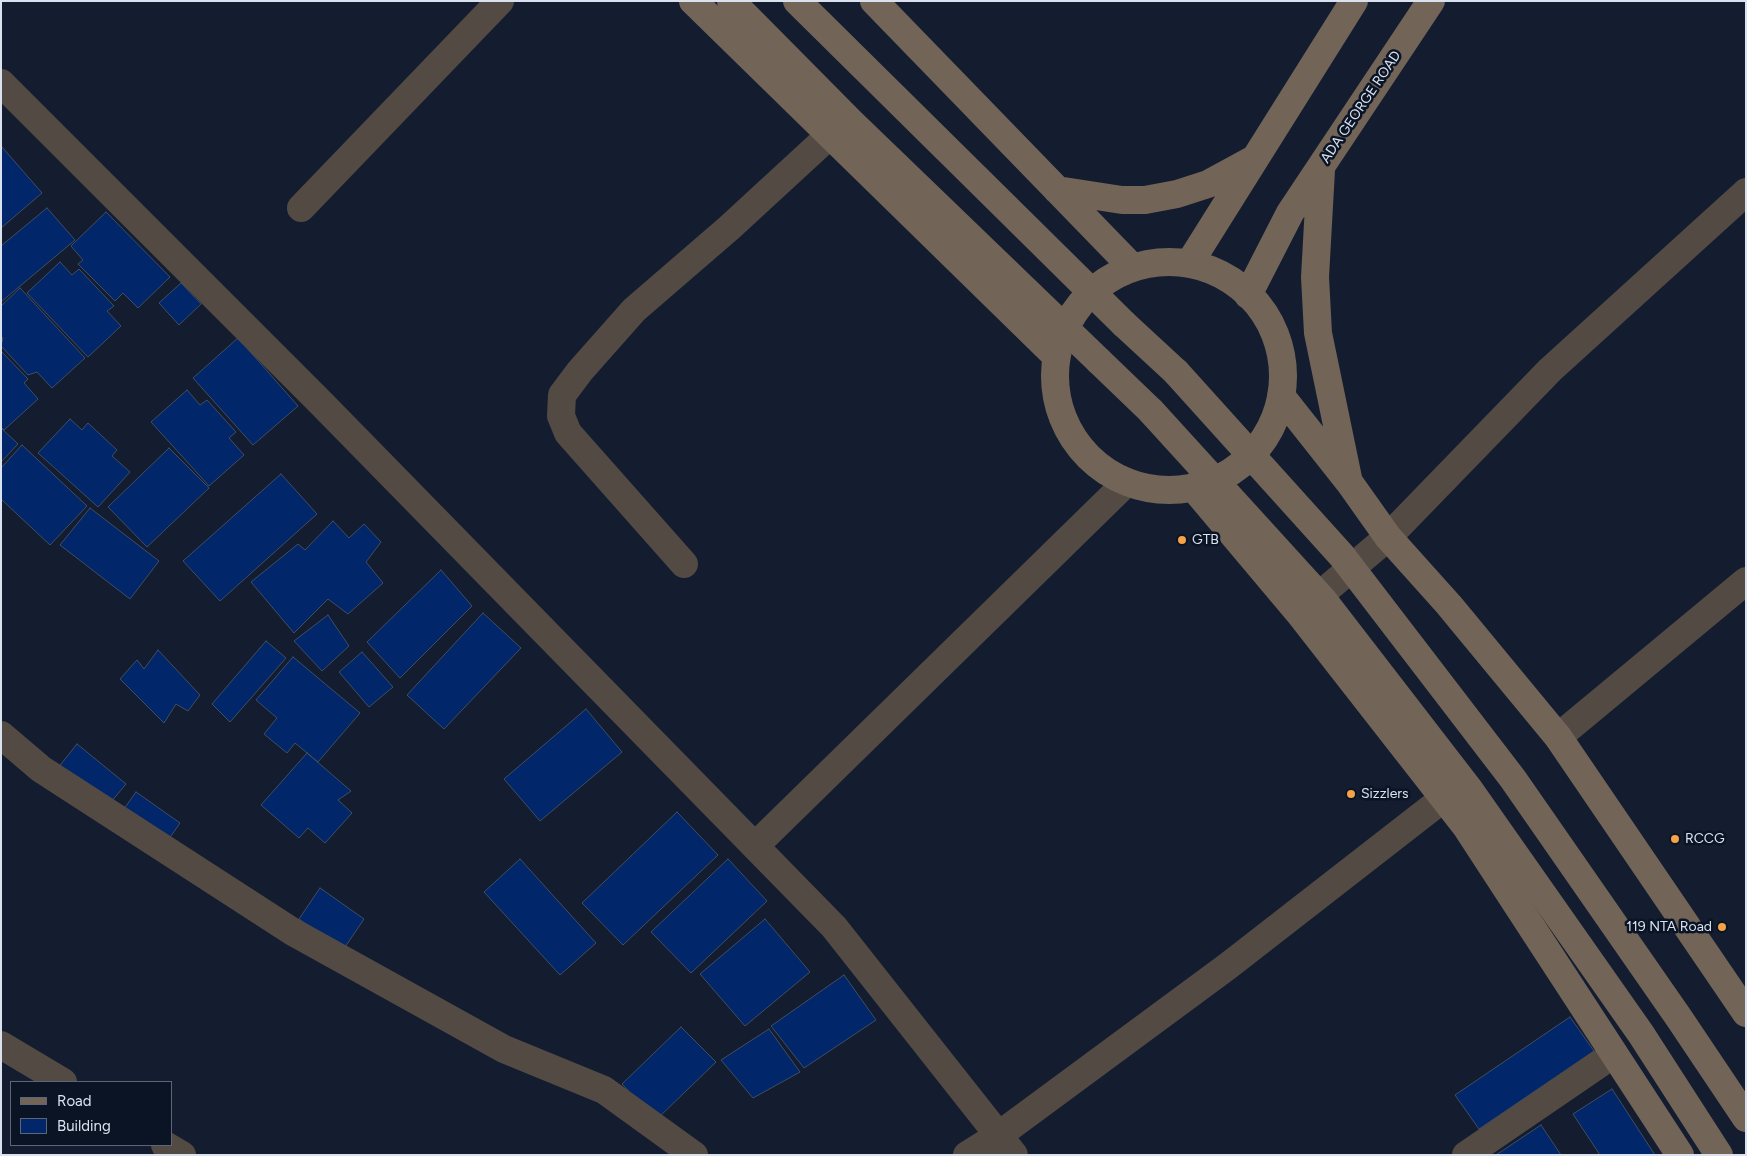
<!DOCTYPE html>
<style>
body{margin:0}
#map{position:relative;width:1747px;height:1156px;overflow:hidden;background:#131d2f;font-family:Figtree,sans-serif}
canvas{display:block}
.frame{position:absolute;inset:0;border:2px solid #dae2ef;pointer-events:none}
.legend{position:absolute;left:10px;top:1081px;width:162px;height:65px;box-sizing:border-box;background:#0a1425;border:1px solid #5d6676;margin:0;padding:6px 9px;list-style:none;font-size:15px;color:#dae2ef}
.legend li{display:flex;align-items:center;gap:10px;height:25px}
.legend b{width:25px;border:1px solid #5d6676}
</style>
<div id="map">
<canvas width="1747" height="1156"></canvas>
<div class="frame"></div>
<ul class="legend">
<li><b style="height:6px;background:#726457"></b>Road</li>
<li><b style="height:14px;background:#012669"></b>Building</li>
</ul>
</div>
<script>
const c = document.querySelector('canvas').getContext('2d');
c.lineJoin = 'round';
function paint(path, color) { c.fillStyle = color; c.fill(path, 'evenodd'); }
const poly = rows => new Path2D(rows.map(r => 'M' + r).join(''));
function strokePath(path, color, width, dash) { c.strokeStyle = color; c.lineWidth = width; c.lineCap = dash ? 'butt' : 'round'; c.setLineDash(dash || []); c.stroke(path); }
function drawText(font, color, halo, rows, align = 'center') {
  c.font = font + ' Figtree,sans-serif'; c.lineWidth = 5; c.setLineDash([]); c.textBaseline = 'middle'; c.strokeStyle = halo; c.fillStyle = color; for (const [text, x, y, turn = 0] of rows) {
    c.save(); c.translate(x, y); c.rotate((+turn || 0) * Math.PI / 180); c.textAlign = isNaN(turn) ? turn : align; if (halo) c.strokeText(text, 0, 0); c.fillText(text, 0, 0); c.restore();
  }
}
const building = poly([
 [2,147,42,193,1,228,1,148,2,147],
 [47,208,75,240,1,302,1,246,47,208],
 [106,212,170,277,138,308,123,293,115,301,78,264,83,260,71,246,106,212],
 [60,262,72,275,79,269,114,306,107,311,121,326,88,357,27,293,60,262],
 [181,283,201,304,179,325,159,303,181,283],
 [20,288,85,358,52,388,37,372,28,375,1,346,3,338,1,336,1,306,20,288],
 [238,338,298,406,253,445,193,378,238,338],
 [1,351,28,379,24,383,38,399,4,430,1,427,1,351],
 [187,390,200,405,207,400,236,432,229,438,244,455,209,486,151,422,187,390],
 [70,419,82,430,88,423,117,450,112,456,130,472,98,507,38,453,70,419],
 [1,428,18,444,1,462,1,428],
 [22,445,87,506,50,545,1,499,1,468,22,445],
 [169,448,209,488,147,547,108,507,169,448],
 [281,474,317,514,220,601,183,561,281,474],
 [90,508,159,561,130,599,60,545,90,508],
 [333,521,349,538,364,524,381,542,366,562,383,583,348,614,328,599,294,633,251,582,298,544,305,550,333,521],
 [441,570,472,606,400,678,367,642,441,570],
 [483,613,521,648,444,729,407,695,483,613],
 [328,615,349,646,322,671,294,641,328,615],
 [266,641,286,658,230,722,212,704,266,641],
 [158,650,200,695,188,711,176,704,164,723,120,679,137,660,144,669,158,650],
 [362,652,393,687,369,707,339,672,362,652],
 [293,657,360,713,318,762,295,743,287,753,264,734,277,718,256,700,293,657],
 [586,709,622,752,540,821,504,779,586,709],
 [77,744,126,784,105,809,57,769,77,744],
 [307,753,351,791,338,800,352,813,325,843,308,828,299,838,261,805,307,753],
 [136,792,180,823,164,846,119,816,136,792],
 [677,812,718,855,623,945,582,903,677,812],
 [520,859,596,943,560,975,484,892,520,859],
 [728,859,767,901,691,973,651,932,728,859],
 [320,888,364,919,343,950,299,919,320,888],
 [765,919,810,972,745,1026,700,974,765,919],
 [844,975,876,1020,804,1068,771,1026,844,975],
 [1570,1017,1594,1051,1479,1129,1455,1095,1570,1017],
 [681,1027,716,1062,656,1120,622,1084,681,1027],
 [769,1029,800,1072,753,1098,721,1060,769,1029],
 [1612,1089,1655,1155,1600,1155,1573,1114,1612,1089],
 [1541,1125,1561,1155,1496,1155,1541,1125]
]);
paint(building, '#012669');
strokePath(building, '#414e63', 1);
strokePath(poly([
 [1,83,321,403,834,927,1014,1155],
 [301,208,500,1],
 [684,564,568,433,561,416,562,395,580,371,634,310,729,228,830,135],
 [1301,611,1388,537,1550,370,1746,192],
 [1,735,41,769,293,932,504,1049,604,1090,694,1155],
 [1558,737,1746,581],
 [756,845,1127,482],
 [1,1045,63,1082],
 [165,1145,182,1155],
 [967,1155,999,1135,1228,966,1444,798],
 [1466,1155,1614,1054]
]), '#534b43', 28);
strokePath(poly([
 [693,1,1056,356],
 [874,1,1133,268],
 [1321,170,1315,277,1318,333,1348,478],
 [1057,190,1122,200,1145,200,1177,194,1208,184,1254,159],
 '1055 376a114 114 0 1 1 228 0a114 114 0 1 1-228 0Z',
 [1189,264,1354,1],
 [1248,295,1290,213,1431,1],
 [1124,324,1176,372],
 [1099,361,1151,411],
 [1281,396,1349,482,1388,537,1449,605,1558,737,1746,1013],
 [1193,487,1299,613,1467,828,1680,1155]
]), '#726457', 28);
strokePath(poly([
 [731,1,852,123,1099,361],
 [797,1,1124,324],
 [1176,372,1342,556,1513,779,1679,1018,1746,1118],
 [1151,411,1324,601,1469,789,1641,1034,1719,1155]
]), '#726457', 28);
for (const [x, y, r, color] of [
 [1182,540,5,"#f5a346"],
 [1351,794,5,"#f5a346"],
 [1675,839,5,"#f5a346"],
 [1722,927,5,"#f5a346"]
]) { const dot = new Path2D(); dot.arc(x, y, r, 0, 2 * Math.PI); c.fillStyle = color; c.fill(dot); strokePath(dot, '#0a1425', 2); }
drawText('14px', '#dae2ef', '#0a1425', [
 ["ADA GEORGE ROAD",1361,107,-56]
]);
drawText('14px', '#dae2ef', '#0a1425', [
 ["GTB",1192,540],
 ["Sizzlers",1361,794],
 ["RCCG",1685,839],
 ["119 NTA Road",1712,927,"right"]
], 'left');
</script>
